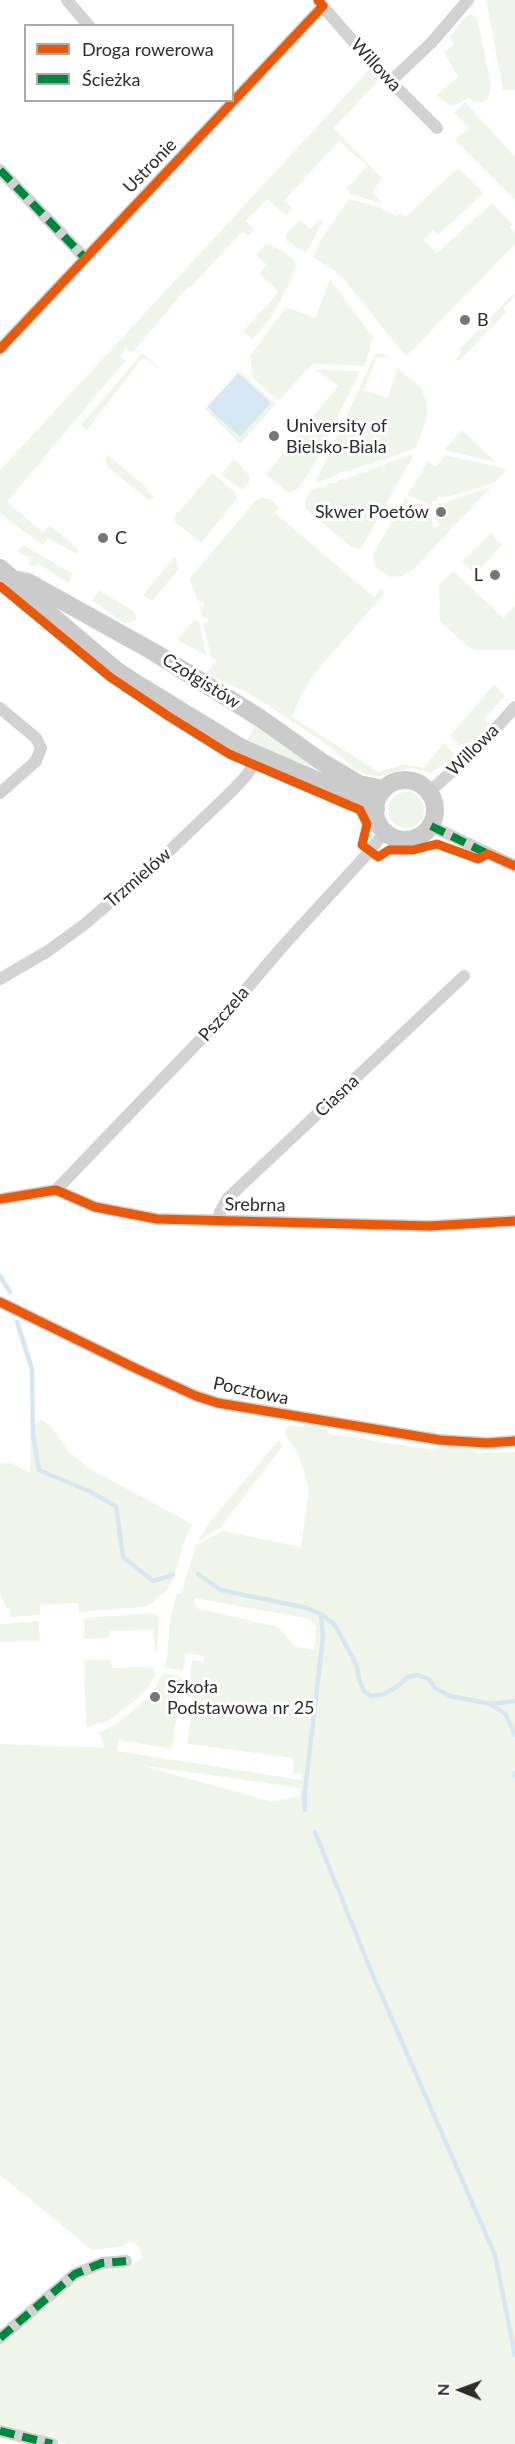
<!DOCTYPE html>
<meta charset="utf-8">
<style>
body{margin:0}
#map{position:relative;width:515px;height:2444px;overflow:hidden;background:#fff;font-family:Lato,sans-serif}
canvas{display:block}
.legend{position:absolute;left:24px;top:24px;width:210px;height:78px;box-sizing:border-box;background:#fff;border:2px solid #ababab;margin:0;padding:8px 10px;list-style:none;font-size:18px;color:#2d2d2d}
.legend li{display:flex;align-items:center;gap:12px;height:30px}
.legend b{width:30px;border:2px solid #ababab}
.north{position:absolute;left:431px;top:2360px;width:60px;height:60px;-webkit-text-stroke:4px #fff;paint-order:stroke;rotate:271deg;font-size:16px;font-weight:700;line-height:24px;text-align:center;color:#2d2d2d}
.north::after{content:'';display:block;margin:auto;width:21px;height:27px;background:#2d2d2d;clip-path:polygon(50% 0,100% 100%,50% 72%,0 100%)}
</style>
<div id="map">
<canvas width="515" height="2444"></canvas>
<ul class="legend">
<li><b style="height:8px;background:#e8590c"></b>Droga rowerowa</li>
<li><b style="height:8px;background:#00873e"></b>Ścieżka</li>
</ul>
<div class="north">N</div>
</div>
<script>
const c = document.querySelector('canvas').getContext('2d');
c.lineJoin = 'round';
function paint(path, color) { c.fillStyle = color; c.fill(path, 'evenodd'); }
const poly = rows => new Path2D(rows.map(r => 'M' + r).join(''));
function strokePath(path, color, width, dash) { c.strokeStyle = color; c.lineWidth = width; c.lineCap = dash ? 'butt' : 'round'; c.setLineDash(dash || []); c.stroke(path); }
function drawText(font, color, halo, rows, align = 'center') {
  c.font = font + ' Lato,sans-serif'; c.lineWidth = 6; c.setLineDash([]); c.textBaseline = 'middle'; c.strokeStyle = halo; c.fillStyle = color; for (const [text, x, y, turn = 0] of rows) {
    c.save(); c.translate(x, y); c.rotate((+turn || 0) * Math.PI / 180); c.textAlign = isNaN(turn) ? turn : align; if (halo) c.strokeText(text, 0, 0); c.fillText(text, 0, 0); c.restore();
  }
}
paint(poly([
 [486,0,515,0,515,90,503,90],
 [472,14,478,21,491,85,488,99,481,103,474,102,469,98,451,107,436,95,458,77,444,53,454,44,450,37,466,16],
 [369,70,379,80,334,128,382,178,372,192,383,204,351,194,346,189,367,166,339,141,284,201,293,209,286,215,267,199,246,221,254,230,249,236,242,232,190,288,188,287,132,353,126,348,120,356,125,361,7,502,43,532,50,525,78,549,76,554,48,538,43,545,2,515,0,515,0,470],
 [465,102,515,157,515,200,455,140,468,128,454,112],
 [458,168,484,193,438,235,433,230,424,240,437,253,492,203,513,224,510,227,515,233,515,244,406,357,346,282,335,271,313,257,322,238,349,199,382,208,386,212,397,216,401,213,405,217],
 [320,219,323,221,306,253,286,241,286,234,300,220,310,229],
 [267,243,287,254,294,260,296,265,287,288,270,319,252,340,243,331,279,292,259,274,267,265,256,255],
 [330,279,373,337,365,366,313,364,278,401,253,378,250,356,286,307,315,318],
 [513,294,515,296,503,308,506,312,459,361,456,359,462,352,459,350],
 [142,353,160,368,159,369,143,357,87,430,81,425],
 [381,353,390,358,377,357,364,390,387,398,398,368,421,388,427,402,428,415,416,448,377,462,376,460,373,463,367,465,366,464,356,469,352,468,352,470,341,472,335,476,334,475,331,478,315,483,375,354],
 [315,369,360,371,317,459,299,488,293,492,287,492,266,474,338,386],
 [239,371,276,404,240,444,205,409,207,407,240,436,271,403,238,373],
 [462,430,496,462,444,450],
 [414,454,361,549,351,547,305,508,305,501,312,489,327,486,327,484,332,482,333,484,337,483,337,481,343,478,344,480,354,475,358,475,358,473,368,472,368,470,383,465,383,468,385,468,384,464],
 [108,455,147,488,146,490,155,498,148,500,108,467,105,459],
 [445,455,503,468,506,471,494,483,447,497,446,495,442,498,441,496,437,497,438,500,432,501,432,506,407,495,428,461,436,467],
 [234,459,249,475,249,483,242,490,221,474],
 [212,473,236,493,237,499,201,543,174,521,176,512,178,513],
 [491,487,413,570,401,576,391,577,375,567,373,554,405,498,430,509,429,518,431,518,433,526,437,527,440,525,434,514,437,505],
 [261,498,270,499,279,507,275,513,374,597,381,588,385,593,314,674,302,694,292,717,379,772,404,764,423,768,444,743,454,754,448,767,444,764,430,773,412,768,380,776,366,775,355,769,329,746,283,715,247,692,206,674,216,660,211,657,203,623,208,622,207,618,203,618,200,607,204,606,203,602,199,603,189,579,256,500],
 [491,533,502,545,475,574,462,562],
 [25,546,73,574,68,583,38,563,36,567,28,564,31,558,18,553,21,547],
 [175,556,179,569,152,601,143,595],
 [453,571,504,618,515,605,515,650,476,650,470,648,440,622,439,585],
 [99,590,133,611,136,615,136,621,124,623,92,600],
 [194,620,199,622,206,655,177,640],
 [494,684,505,696,484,719,490,725,472,743,459,745,450,736],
 [256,725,335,779,247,740],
 '388 810a18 18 0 1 1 36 0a18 18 0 1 1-36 0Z',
 [40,1420,44,1421,52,1428,69,1452,90,1469,192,1524,185,1540,172,1582,167,1590,151,1604,143,1607,79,1612,78,1603,40,1605,40,1615,10,1617,10,1608,7,1608,0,1595,0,1464,11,1463,30,1473,31,1427],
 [304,1423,325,1427,329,1434,433,1450,440,1445,470,1447,479,1453,515,1452,515,2444,66,2444,0,2427,0,2343,77,2278,104,2266,131,2264,142,2258,140,2247,131,2242,120,2247,92,2250,0,2175,0,1744,105,1748,99,1733,118,1723,153,1693,163,1673,182,1677,172,1749,119,1740,117,1751,301,1780,301,1774,293,1773,294,1758,187,1744,194,1698,187,1696,192,1660,203,1662,204,1656,186,1653,183,1671,164,1667,167,1657,170,1619,177,1593,181,1594,196,1545,223,1531,301,1547,309,1489,298,1453,285,1435,285,1432,288,1426,303,1427],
 [194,1598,310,1619,316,1627,314,1650,296,1647,278,1627,196,1608],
 [140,1765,300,1788,299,1796,273,1802],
 [278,1441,281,1442,282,1447,220,1528,198,1541,211,1520],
 [154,1613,159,1618,157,1652,155,1652,153,1630,110,1631,109,1638,84,1639,84,1618],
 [39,1621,40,1641,0,1642,0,1624],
 [84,1660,111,1660,112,1668,154,1667,155,1676,148,1688,138,1698,107,1722,86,1727]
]), '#f0f5ea');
paint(poly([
 [238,373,271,403,240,437,207,407]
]), '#d5e7f3');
strokePath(poly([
 [0,1276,10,1292],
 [17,1322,32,1369,33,1435,39,1470,89,1491,116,1506,123,1557,153,1581,173,1575],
 [198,1574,221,1590,307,1608,321,1614,335,1625,357,1666,359,1680,364,1691,371,1696,382,1695,398,1686,408,1677,418,1675,429,1679,435,1688,450,1696,491,1704,515,1701],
 [491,1704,506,1715,515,1735],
 [515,1773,515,1776],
 [305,1810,304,1799,323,1637,321,1614],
 [315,1832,371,1971,495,2255,515,2355]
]), '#d5e7f3', 4.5);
strokePath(poly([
 [67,0,89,26],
 [319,2,372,63,437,128],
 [391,81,432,42,468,0],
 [0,170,84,257],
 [0,349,323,6],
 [0,708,36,738,41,748,36,761,0,793],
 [429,792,478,748,515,707],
 [431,826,515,866],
 [0,979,48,951,85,924,165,855,233,790,246,776,259,757],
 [56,1190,226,1013,282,947,370,851,385,831],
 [0,1199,56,1190,95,1207,157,1219,430,1226,515,1221],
 [218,1221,220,1212,228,1198,464,976],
 [0,1302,137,1369,196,1396,218,1403,440,1440,487,1443,515,1441],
 [0,2338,75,2274,102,2263,126,2261],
 [0,2431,52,2444]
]), '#d2d2d2', 12);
strokePath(poly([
 [0,568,13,579,25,593,116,670,134,682,240,747,355,797,376,809],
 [18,580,28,582,152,651,260,718,322,762,359,784,384,789],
 '375 810a30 30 0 1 1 60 0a30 30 0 1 1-60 0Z'
]), '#cbcbcb', 18);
strokePath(poly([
 [0,170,84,257],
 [431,826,490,855],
 [0,2338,75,2274,102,2263,126,2261],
 [0,2431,52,2444]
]), '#00873e', 8, [15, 8]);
strokePath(poly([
 [0,349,323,6,318,0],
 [0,586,110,677,168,716,229,754,360,810,367,824,362,845,378,857,389,850,413,850,437,844,478,859,488,854,515,866],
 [0,1199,56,1190,95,1207,157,1219,430,1226,515,1221],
 [0,1302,137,1369,196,1396,218,1403,440,1440,487,1443,515,1441]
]), '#e8590c', 9);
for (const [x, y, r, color] of [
 [465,320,6,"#767676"],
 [274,436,6,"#767676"],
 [441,512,6,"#767676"],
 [103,538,6,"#767676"],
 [495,575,6,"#767676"],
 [155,1697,6,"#767676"]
]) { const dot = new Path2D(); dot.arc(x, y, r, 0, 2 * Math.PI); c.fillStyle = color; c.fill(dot); strokePath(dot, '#fff', 2); }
drawText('18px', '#2d2d2d', '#fff', [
 ["Willowa",376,65,47],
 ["Ustronie",150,166,-46],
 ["Czołgistów",201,681,32],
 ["Willowa",473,750,-45],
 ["Trzmielów",138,878,-41],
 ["Pszczela",224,1014,-49],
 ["Ciasna",337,1096,-43],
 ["Srebrna",255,1205,1],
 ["Pocztowa",251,1391,12]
]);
drawText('18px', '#2d2d2d', '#fff', [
 ["B",477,320],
 ["University of",286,426],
 ["Bielsko-Biala",286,447],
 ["Skwer Poetów",429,512,"right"],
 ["C",115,538],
 ["L",483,575,"right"],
 ["Szkoła",167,1687],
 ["Podstawowa nr 25",167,1708]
], 'left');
</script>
